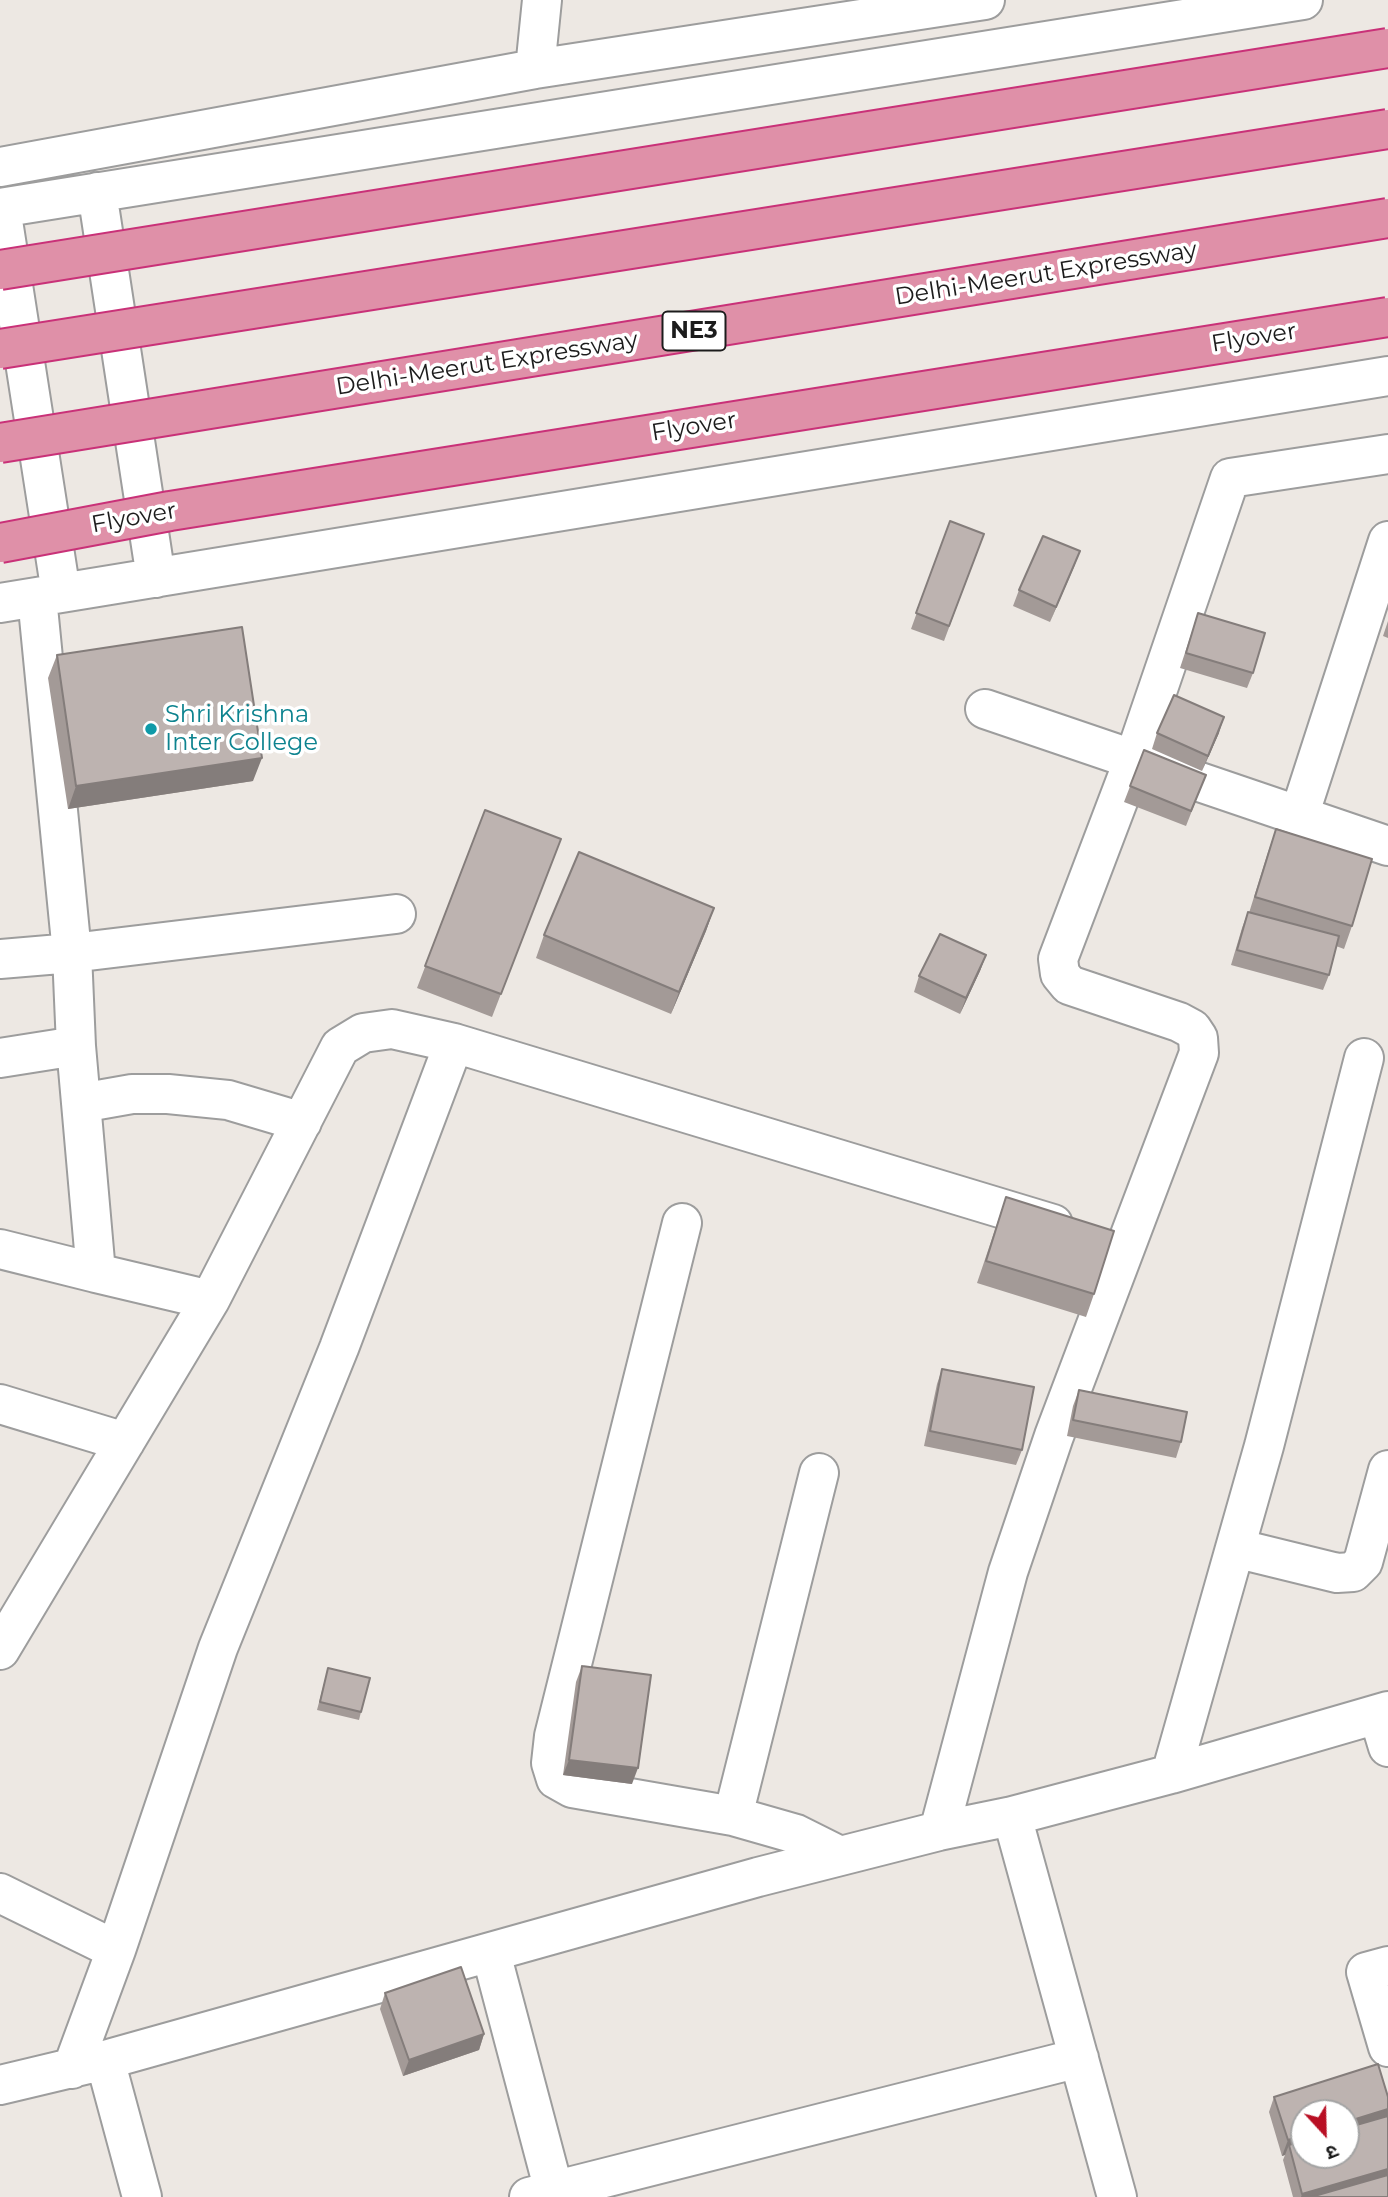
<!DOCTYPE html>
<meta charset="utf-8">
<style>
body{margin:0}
#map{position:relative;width:1388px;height:2197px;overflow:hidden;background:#ede8e3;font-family:Montserrat,"Noto Sans Devanagari",sans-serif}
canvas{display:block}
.north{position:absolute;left:1290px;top:2099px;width:70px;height:70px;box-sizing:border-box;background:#fff;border:2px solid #a4a4a4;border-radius:50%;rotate:158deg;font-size:19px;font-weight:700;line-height:28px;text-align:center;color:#1c1c1c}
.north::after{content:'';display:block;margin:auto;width:24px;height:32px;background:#b90f24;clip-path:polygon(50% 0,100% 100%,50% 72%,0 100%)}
</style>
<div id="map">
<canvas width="1388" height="2197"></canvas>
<div class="north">उ</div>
</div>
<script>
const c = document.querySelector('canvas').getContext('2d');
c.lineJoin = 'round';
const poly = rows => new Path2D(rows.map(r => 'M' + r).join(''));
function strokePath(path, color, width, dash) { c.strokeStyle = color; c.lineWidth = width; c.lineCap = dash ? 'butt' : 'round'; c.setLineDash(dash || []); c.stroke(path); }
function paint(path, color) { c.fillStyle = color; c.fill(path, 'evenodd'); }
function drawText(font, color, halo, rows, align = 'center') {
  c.font = font + ' Montserrat,sans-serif'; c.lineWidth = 7; c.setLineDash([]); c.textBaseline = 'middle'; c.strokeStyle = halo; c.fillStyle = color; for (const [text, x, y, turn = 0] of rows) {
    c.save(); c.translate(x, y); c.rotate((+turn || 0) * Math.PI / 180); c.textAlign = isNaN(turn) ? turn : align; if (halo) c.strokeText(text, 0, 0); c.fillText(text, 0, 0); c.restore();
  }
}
const minor = poly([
 [535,69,542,0],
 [0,167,535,69,985,0],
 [97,192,156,578],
 [0,208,1303,0],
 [1,208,61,593],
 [37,597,72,953,76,1046,96,1273,210,1300],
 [0,603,1388,376],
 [985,709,1388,846],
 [1299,816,1388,541],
 [0,959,72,953,396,914],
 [0,1058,76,1046],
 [81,1103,132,1094,168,1094,228,1100,302,1122],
 [682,1223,554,1736,551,1763,556,1779,572,1788,733,1816,796,1834,840,1856],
 [0,1249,96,1273],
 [0,1404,125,1442],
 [1235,1548,1337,1573,1353,1572,1363,1562,1388,1470],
 [0,1650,210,1300,340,1047,363,1033,392,1029,454,1043,1053,1224],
 [1378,1714,1388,1747],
 [1171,1774,1264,1446,1364,1058],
 [733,1816,819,1473],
 [1012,1816,1117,2197],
 [939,1831,1008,1572,1054,1436,1199,1053,1198,1038,1192,1029,1179,1022,1069,985,1060,974,1058,959,1134,759,1230,478,1388,454],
 [0,1893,116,1950],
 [491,1953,554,2191],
 [1388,1966,1366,1972,1388,2047],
 [105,2060,142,2197],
 [72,2069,116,1950,218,1648,339,1348,454,1043],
 [0,2085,105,2060,758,1877,939,1831,1012,1816,1171,1774,1388,1711],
 [529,2197,1079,2058]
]);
strokePath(minor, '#9d9d9d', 42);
strokePath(minor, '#fff', 38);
const highwayBridge = poly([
 [0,270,1388,48],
 [0,349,1388,129],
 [0,443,1388,218],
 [0,543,170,511,1388,317]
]);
strokePath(highwayBridge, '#c93178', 42, []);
strokePath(highwayBridge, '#df90a8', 38);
paint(poly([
 [950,521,984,534,944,641,911,629],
 [1080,551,1050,622,1013,606,1019,590],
 [1198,613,1253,673,1247,688,1180,668],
 [1388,621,1388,638,1383,636],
 [57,655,253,781,68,809,48,678],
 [1157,733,1219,733,1202,771,1152,749],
 [1144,750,1206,775,1186,826,1124,802],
 [485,810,561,839,492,1017,417,988],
 [1276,829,1352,926,1344,949,1336,946,1329,975,1323,990,1231,965,1242,928,1248,912,1249,913,1268,852],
 [714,908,706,931,671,1014,536,958,544,935],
 [986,955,980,971,960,1014,914,992,919,976],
 [1006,1197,1094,1294,1086,1317,977,1283],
 [942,1369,1022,1450,1016,1465,924,1446,937,1384],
 [1079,1390,1181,1442,1176,1458,1067,1436,1073,1406],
 [582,1666,632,1784,563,1775,576,1682],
 [328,1668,361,1712,359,1720,317,1710],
 [385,1993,484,2034,479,2050,403,2076,380,2009],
 [1274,2097,1388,2197,1293,2197,1283,2160,1285,2155,1282,2156,1269,2112]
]), '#a39a97');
paint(poly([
 [1080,551,1074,567,1050,622,1056,607],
 [1224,717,1219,733,1202,771,1208,756],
 [262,758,253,781,68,809,76,786],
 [714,908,706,931,671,1014,679,992],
 [986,955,980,971,960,1014,966,998],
 [569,1760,638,1768,632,1784,563,1775],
 [484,2034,479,2050,403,2076,409,2060],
 [1388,2109,1388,2117,1346,2136,1346,2122],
 [1304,2135,1304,2149,1289,2145,1285,2155,1282,2156,1288,2140],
 [1388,2169,1388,2183,1341,2197,1301,2197,1302,2194]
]), '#847d7b');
const building = poly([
 [950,521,984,534,949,626,916,613,950,521],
 [1043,536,1080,551,1056,607,1019,590,1043,536],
 [1198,613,1265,633,1253,673,1186,653,1198,613],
 [242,627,262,758,76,786,57,655,242,627],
 [1174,695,1224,717,1208,756,1157,733,1174,695],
 [1144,750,1206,775,1191,811,1130,786,1144,750],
 [485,810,561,839,501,994,425,966,485,810],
 [1276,829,1372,859,1352,926,1255,897,1276,829],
 [579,852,714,908,679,992,544,935,579,852],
 [1248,912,1339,936,1329,975,1237,950,1248,912],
 [940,934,986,955,966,998,919,976,940,934],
 [1006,1197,1114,1231,1094,1294,986,1261,1006,1197],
 [942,1369,1034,1387,1022,1450,930,1431,942,1369],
 [1079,1390,1187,1412,1181,1442,1073,1420,1079,1390],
 [582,1666,651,1675,638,1768,569,1760,582,1666],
 [328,1668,370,1678,361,1712,320,1702,328,1668],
 [461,1967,484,2034,409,2060,385,1993,461,1967],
 [1378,2064,1388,2097,1388,2109,1346,2122,1346,2113,1304,2113,1304,2135,1288,2140,1274,2097,1378,2064],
 [1388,2116,1388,2169,1302,2194,1289,2145,1304,2140,1304,2155,1346,2155,1346,2128,1388,2116],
 [1388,2175,1388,2197,1311,2197,1388,2175]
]);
paint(building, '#bdb3b0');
strokePath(building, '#847d7b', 2);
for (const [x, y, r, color] of [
 [151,729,7,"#0f9aa8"]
]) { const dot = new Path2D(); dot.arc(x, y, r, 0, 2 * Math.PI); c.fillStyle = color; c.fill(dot); strokePath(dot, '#fff', 2.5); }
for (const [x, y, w] of [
 [694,331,63]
]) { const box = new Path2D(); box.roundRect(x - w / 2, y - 19.5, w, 39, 5); c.fillStyle = '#fff'; c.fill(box); strokePath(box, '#1c1c1c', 2); }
drawText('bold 23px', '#1c1c1c', null, [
 ["NE3",694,331]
]);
drawText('24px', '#1c1c1c', '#fff', [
 ["Delhi-Meerut Expressway",1046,274,-9],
 ["Flyover",1254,338,-9],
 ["Delhi-Meerut Expressway",487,364,-9],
 ["Flyover",694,427,-9],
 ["Flyover",134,518,-10]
]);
drawText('24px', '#0d838f', '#fff', [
 ["Shri Krishna",165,715],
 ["Inter College",165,743]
], 'left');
</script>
